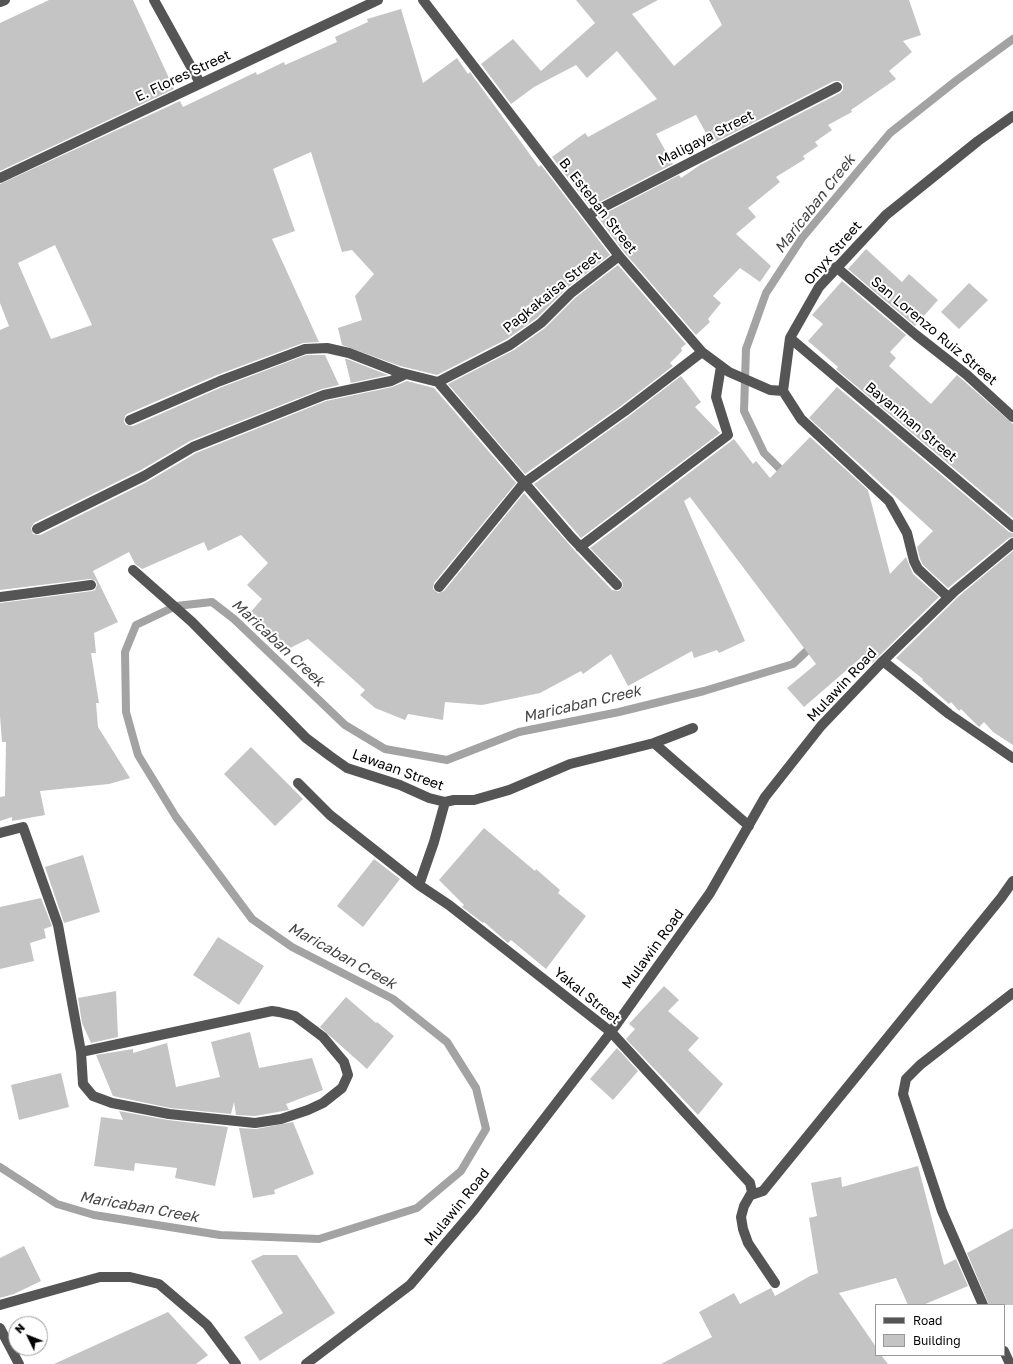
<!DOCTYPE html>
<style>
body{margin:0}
#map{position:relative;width:1013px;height:1364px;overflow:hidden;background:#fff;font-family:"Golos Text",sans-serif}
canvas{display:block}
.legend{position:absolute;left:875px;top:1304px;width:130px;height:52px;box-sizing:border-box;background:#fff;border:1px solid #999;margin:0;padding:5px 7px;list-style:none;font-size:12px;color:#000}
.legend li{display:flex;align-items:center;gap:8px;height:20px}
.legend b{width:20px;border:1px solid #999}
.north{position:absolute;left:8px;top:1316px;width:40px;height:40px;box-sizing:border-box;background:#fff;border:1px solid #999;border-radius:50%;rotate:313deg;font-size:11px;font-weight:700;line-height:16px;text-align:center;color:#000}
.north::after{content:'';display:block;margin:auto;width:14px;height:18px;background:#000;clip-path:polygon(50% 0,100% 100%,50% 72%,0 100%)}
</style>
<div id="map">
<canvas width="1013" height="1364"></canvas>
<ul class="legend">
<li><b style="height:5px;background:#555"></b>Road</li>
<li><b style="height:11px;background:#c4c4c4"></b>Building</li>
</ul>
<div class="north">N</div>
</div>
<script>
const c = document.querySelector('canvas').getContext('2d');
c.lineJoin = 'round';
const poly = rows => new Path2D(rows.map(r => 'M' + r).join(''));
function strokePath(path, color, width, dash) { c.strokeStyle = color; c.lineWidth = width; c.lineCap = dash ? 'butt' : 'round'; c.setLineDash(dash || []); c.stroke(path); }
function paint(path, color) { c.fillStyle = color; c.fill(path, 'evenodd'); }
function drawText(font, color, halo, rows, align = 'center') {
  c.font = font + ' "Golos Text",sans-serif'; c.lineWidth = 4; c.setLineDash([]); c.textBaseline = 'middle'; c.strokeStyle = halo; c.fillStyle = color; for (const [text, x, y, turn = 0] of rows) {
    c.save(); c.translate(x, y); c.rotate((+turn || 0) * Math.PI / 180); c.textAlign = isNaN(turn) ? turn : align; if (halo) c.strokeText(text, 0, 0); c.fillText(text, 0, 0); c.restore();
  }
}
strokePath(poly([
 [787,476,764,453,744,411,746,349,766,293,802,238,890,133,957,80,1013,39],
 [0,1167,57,1204,94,1215,220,1235,319,1239,417,1208,461,1171,486,1129,476,1088,447,1042,393,999,292,947,252,919,176,817,138,755,126,712,125,652,136,625,176,606,212,602,234,619,345,725,385,749,447,760,519,732,619,712,704,691,793,664,814,644]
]), '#a3a3a3', 8);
paint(poly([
 [49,0,133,0,174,89,0,171,0,23],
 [576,0,658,0,632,14,674,66,722,25,709,0,909,0,921,35,903,41,912,52,889,71,896,79,851,110,852,112,828,125,832,130,815,142,818,146,803,156,805,159,776,177,780,182,748,208,756,217,736,234,771,266,760,282,740,268,713,296,721,303,708,319,710,322,696,335,624,252,598,217,679,175,681,178,700,165,840,93,843,90,843,84,840,81,834,81,712,144,696,115,656,134,673,164,590,207,552,157,585,133,588,137,657,99,617,51,587,78,576,65,534,87,511,104,481,64,513,39,541,71,595,23],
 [401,9,423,83,457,58,468,74,470,72,539,167,541,165,610,255,567,288,537,318,507,339,437,375,400,366,342,345,338,328,362,320,355,296,374,274,352,250,342,252,311,152,273,169,295,231,272,239,319,342,303,343,217,375,127,414,125,416,124,422,126,425,133,426,222,387,306,355,325,355,339,385,322,389,190,441,141,470,34,523,31,528,33,534,40,535,147,482,196,453,326,401,392,387,407,381,434,388,516,483,434,583,433,589,438,593,444,591,524,493,575,551,612,590,619,591,623,586,622,581,590,548,734,439,753,464,756,461,770,478,810,437,868,490,890,574,906,557,913,574,939,597,872,663,864,655,804,707,787,688,816,664,690,497,684,501,745,641,719,653,717,650,694,658,692,651,628,686,611,654,583,674,581,671,540,693,482,705,445,702,443,720,408,714,405,720,375,708,360,695,365,690,308,639,292,647,286,654,268,639,272,635,249,614,262,599,247,585,268,563,241,535,208,551,204,542,142,569,135,564,129,552,93,571,118,622,94,633,96,653,91,653,99,703,96,703,98,727,130,778,109,784,40,791,45,815,12,821,12,817,0,821,0,797,5,796,6,742,2,742,0,716,0,603,92,591,95,590,97,585,96,581,90,579,0,590,0,330,9,326,0,303,0,184,180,101,183,107,256,72,257,75,284,62,285,65,337,42,335,37,368,22,367,19],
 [55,245,92,325,51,339,18,263],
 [866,249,902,282,909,274,938,300,915,326,848,269],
 [618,265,686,344,681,348,682,351,670,363,673,366,621,406,525,474,448,384,514,350,545,328,575,298],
 [842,281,906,335,890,352,896,358,889,366,931,404,957,375,1013,424,1013,518,836,369,838,367,808,341,823,324,812,315],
 [969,283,988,300,959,329,941,312],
 [345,359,347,359,388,375,351,383],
 [681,376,701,402,695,407,720,433,581,538,534,484,629,416],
 [837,387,1009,532,1013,533,1013,537,1009,538,948,588,923,565,920,559,917,547,933,531,809,418],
 [1013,551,1013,745,993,732,984,722,979,727,961,709,959,711,951,702,949,704,922,680,923,679,896,658,959,596],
 [251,747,303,799,275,826,224,774],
 [484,828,535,871,536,869,560,890,558,893,586,916,546,969,511,940,508,943,484,922,483,923,462,907,464,905,439,880],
 [83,855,100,912,64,923,45,867],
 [374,859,400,879,363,927,337,906],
 [41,898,52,926,44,929,46,938,30,943,34,961,0,969,0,907],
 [218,937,264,966,239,1005,193,975],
 [664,986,679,1000,668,1011,699,1038,688,1050,723,1084,698,1115,626,1039,635,1029,629,1024],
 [116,991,118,1037,91,1043,82,1023,78,998],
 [346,997,376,1023,377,1022,394,1036,367,1069,320,1027],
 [250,1032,259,1068,312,1058,323,1090,286,1104,289,1110,255,1116,236,1115,234,1102,231,1114,170,1108,113,1096,96,1055,133,1049,133,1053,167,1043,176,1087,220,1077,211,1042],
 [617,1048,638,1071,613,1100,590,1079],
 [61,1073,69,1107,19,1120,11,1085],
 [119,1111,168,1120,228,1127,215,1186,175,1178,177,1168,135,1163,134,1171,94,1166,101,1117,123,1120],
 [293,1122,314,1174,274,1190,275,1194,253,1198,239,1128,256,1129],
 [918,1166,944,1265,956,1259,968,1286,923,1305,908,1305,896,1278,839,1293,876,1347,876,1355,881,1355,888,1364,661,1364,712,1337,699,1312,734,1293,740,1304,771,1288,775,1296,810,1276,818,1273,809,1218,817,1216,811,1183,841,1177,842,1187],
 [1013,1228,1013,1305,989,1305,967,1253],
 [24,1246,41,1281,14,1294,0,1298,0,1258],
 [263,1255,297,1255,335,1313,260,1361,244,1337,283,1313,251,1261],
 [168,1312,208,1355,196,1364,54,1364]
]), '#c4c4c4');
strokePath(poly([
 [154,0,200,83],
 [423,0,619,256,702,352,729,372,770,390,783,391],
 [0,2,5,0],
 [0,178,378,0],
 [588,215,837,87],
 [836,267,916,335,967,375,1013,417],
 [790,338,1013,527],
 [438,382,510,345,541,323,571,293,619,256],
 [130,420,220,381,305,349,327,348,349,353,398,372,438,382,571,537,617,585],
 [37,529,144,476,193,447,324,395,391,381,406,374],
 [580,547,728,435,716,397,721,366],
 [133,570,192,622,306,738,330,756,347,768,400,785,429,798,445,802,454,800,474,800,509,790,570,764,654,743,693,728],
 [439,587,524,483,625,411,702,352],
 [0,597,91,585],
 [948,597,918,569,914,561,907,533,889,501,801,419,783,391,790,338,819,287,886,215,978,141,1013,116],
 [883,661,949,714,1013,758],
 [654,743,749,826],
 [298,783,330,815,419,885,449,905,611,1032,750,1183,752,1192,744,1206,741,1217,743,1229,748,1243,775,1283],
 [0,833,23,827,58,925,81,1052,83,1084,93,1096,112,1103,169,1114,255,1123,281,1119,308,1110,323,1103,342,1088,348,1075,344,1062,323,1037,295,1016,279,1012,272,1011,81,1052],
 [419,885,434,842,445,802],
 [751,1195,763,1191,1001,898,1013,881],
 [0,1305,100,1277,130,1277,159,1284,207,1325,236,1364],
 [983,1305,942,1211,903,1094,906,1079,920,1065,1013,993],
 [0,1328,19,1364],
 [1004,1351,1010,1364],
 [306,1364,410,1285,474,1210,611,1032,710,893,765,797,821,726,883,661,955,591,1013,543]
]), '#555', 10);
drawText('14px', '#000', '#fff', [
 ["E. Flores Street",183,76,-25],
 ["Maligaya Street",706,138,-27],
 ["B. Esteban Street",598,206,52],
 ["Onyx Street",833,253,-49],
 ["Pagkakaisa Street",552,292,-39],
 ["San Lorenzo Ruiz Street",934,331,40],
 ["Bayanihan Street",911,422,40],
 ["Mulawin Road",842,685,-47],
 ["Lawaan Street",398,770,20],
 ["Mulawin Road",653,949,-54],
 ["Yakal Street",587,996,39],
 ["Mulawin Road",457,1207,-51]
]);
drawText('italic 15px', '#444', '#fff', [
 ["Maricaban Creek",815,204,-52],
 ["Maricaban Creek",278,643,43],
 ["Maricaban Creek",582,704,-13],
 ["Maricaban Creek",342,956,29],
 ["Maricaban Creek",139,1207,10]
]);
</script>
